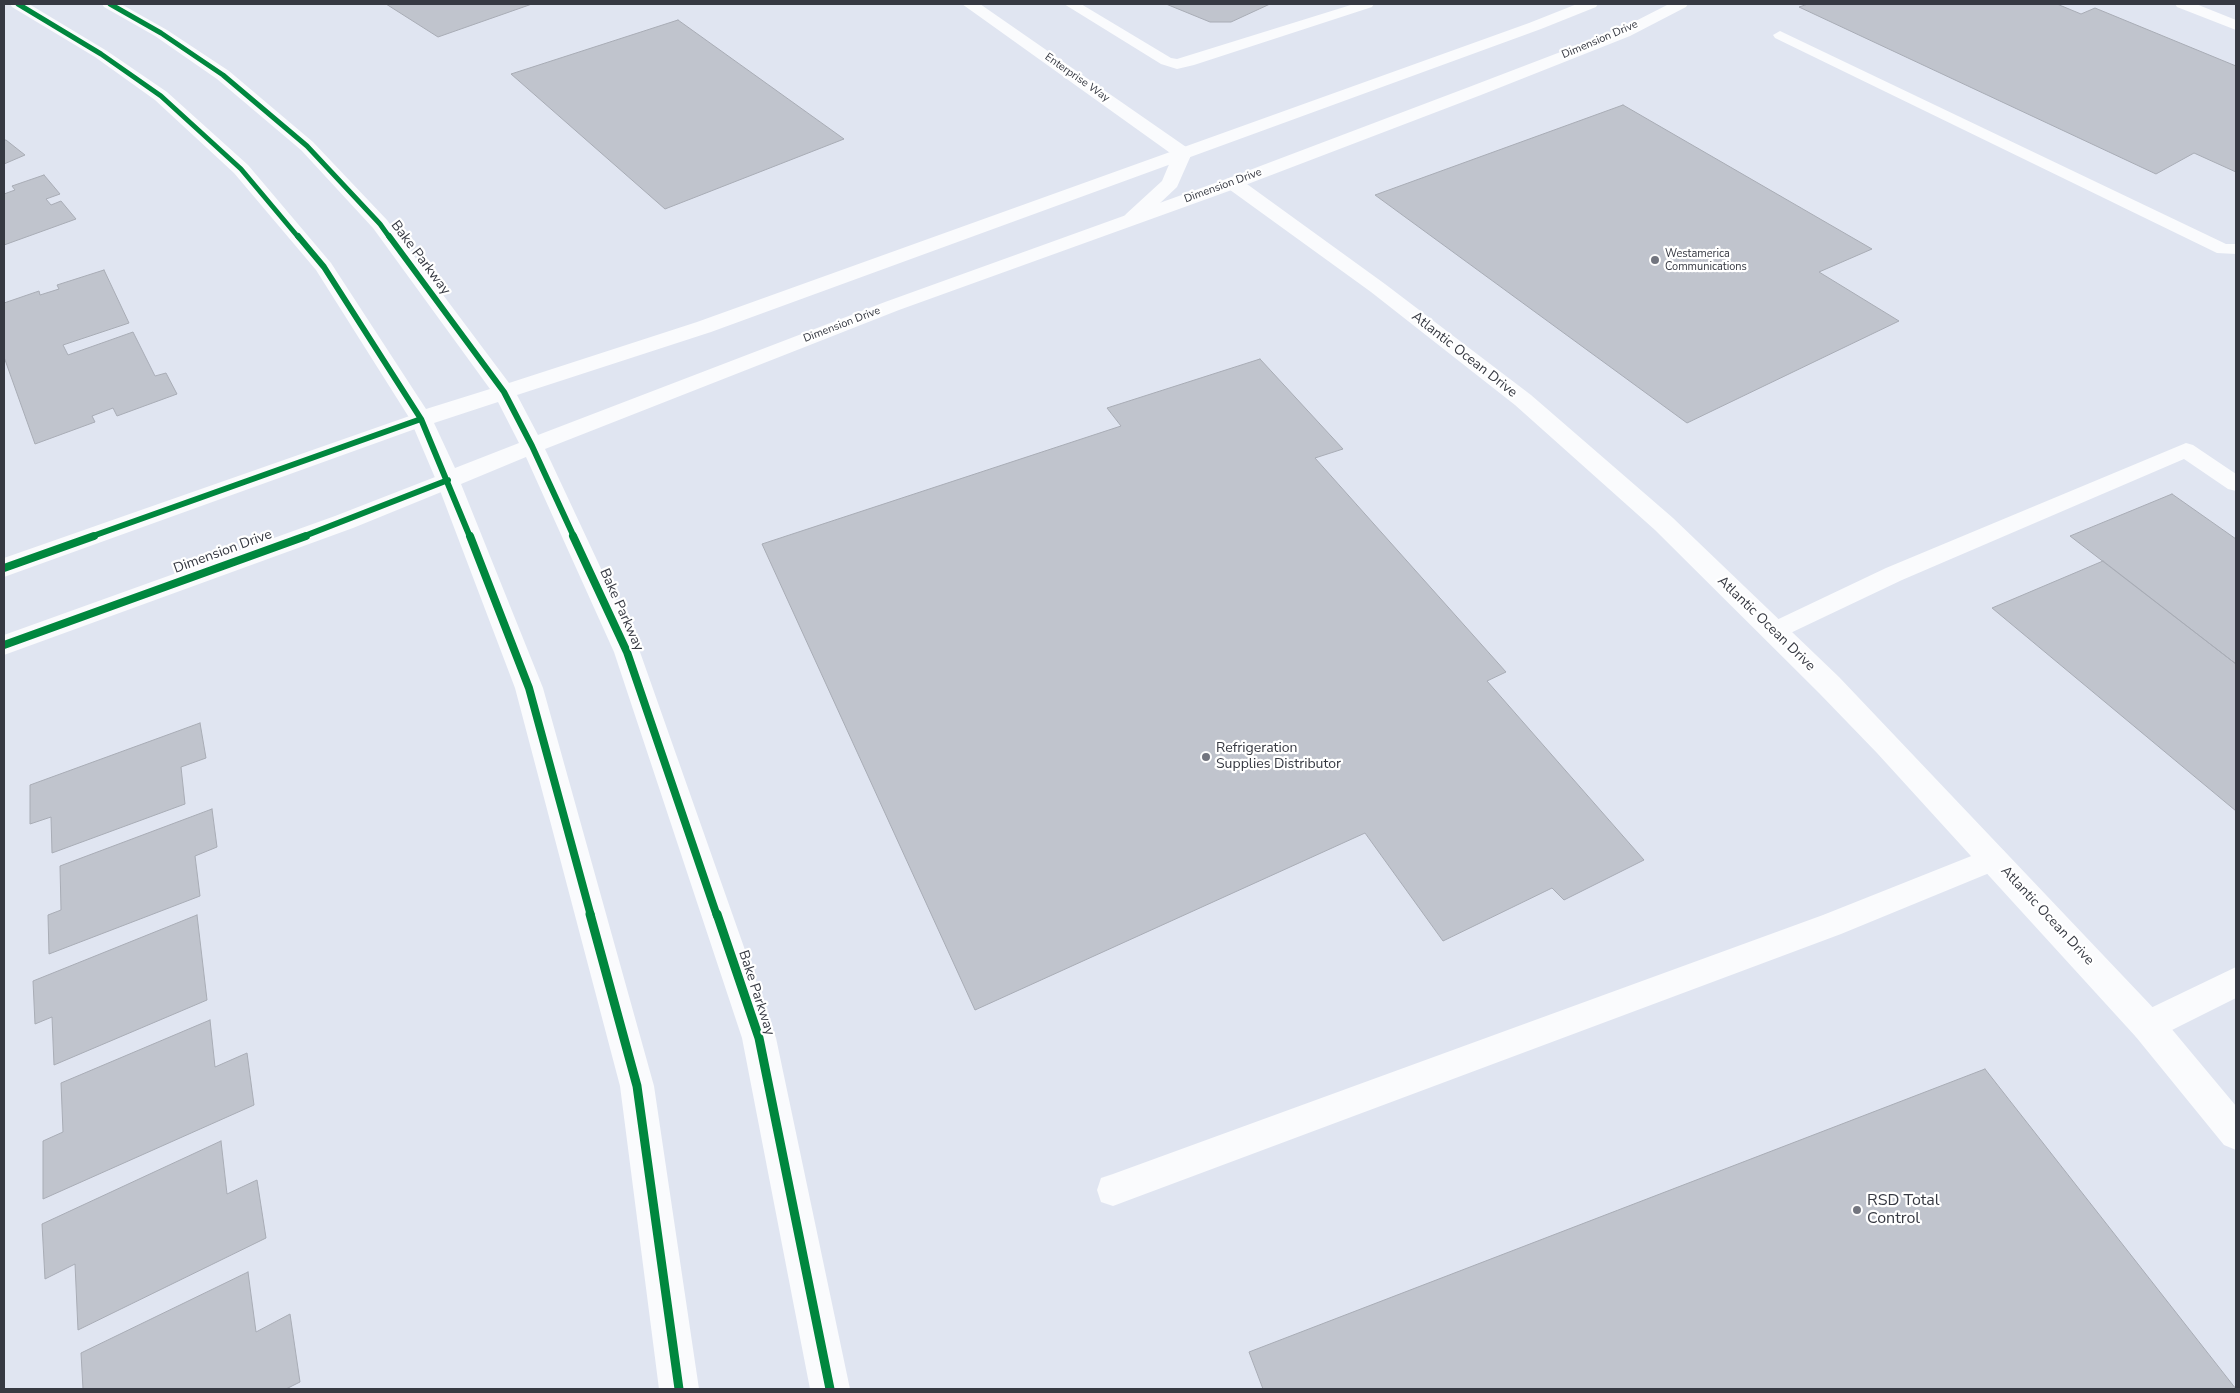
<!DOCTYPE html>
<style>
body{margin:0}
#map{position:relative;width:2240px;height:1393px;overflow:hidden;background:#e0e5f1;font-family:"Nunito Sans",sans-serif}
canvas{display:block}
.frame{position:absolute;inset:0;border:5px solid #363942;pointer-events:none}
</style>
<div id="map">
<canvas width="2240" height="1393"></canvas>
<div class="frame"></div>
</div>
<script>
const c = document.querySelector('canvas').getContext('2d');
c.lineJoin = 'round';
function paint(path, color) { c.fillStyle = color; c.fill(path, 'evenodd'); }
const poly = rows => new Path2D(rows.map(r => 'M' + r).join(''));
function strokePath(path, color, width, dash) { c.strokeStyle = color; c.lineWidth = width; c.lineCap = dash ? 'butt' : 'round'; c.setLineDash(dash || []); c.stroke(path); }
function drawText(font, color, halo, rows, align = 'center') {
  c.font = font + ' "Nunito Sans",sans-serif'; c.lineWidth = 4.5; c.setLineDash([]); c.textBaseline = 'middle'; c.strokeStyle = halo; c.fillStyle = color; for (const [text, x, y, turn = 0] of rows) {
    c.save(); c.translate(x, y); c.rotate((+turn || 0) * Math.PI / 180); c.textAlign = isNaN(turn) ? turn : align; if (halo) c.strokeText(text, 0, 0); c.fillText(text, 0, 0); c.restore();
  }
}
const building = poly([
 [386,4,532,4,438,37,386,4],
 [1166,4,1270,4,1231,22,1210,22,1166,4],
 [1808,4,2057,4,2081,14,2095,8,2236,66,2236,172,2194,153,2156,174,1799,7,1808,4],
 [678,20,844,139,665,209,511,74,678,20],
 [1623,105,1872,249,1819,272,1899,321,1687,423,1375,195,1623,105],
 [4,140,6,140,25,155,4,164,4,140],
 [44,175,60,194,46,199,51,205,61,201,76,219,4,245,4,194,15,190,12,186,44,175],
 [104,270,129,323,63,345,68,355,133,332,155,376,166,373,177,394,117,416,113,408,92,416,95,422,35,444,4,357,4,303,39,291,40,295,59,289,57,285,104,270],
 [1260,359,1343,449,1315,458,1506,672,1487,681,1644,860,1564,900,1552,888,1443,941,1365,833,975,1010,762,544,1121,426,1107,408,1260,359],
 [2172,494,2236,539,2236,664,2070,536,2172,494],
 [2103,561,2236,664,2236,811,1992,608,2103,561],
 [200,723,206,758,181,767,185,804,52,853,51,817,30,824,30,785,200,723],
 [212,809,217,847,195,856,200,896,49,954,48,915,61,910,60,866,212,809],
 [197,915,207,1000,54,1065,52,1017,35,1024,33,981,197,915],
 [210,1020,215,1067,247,1053,254,1105,43,1199,43,1141,63,1132,61,1083,210,1020],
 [1985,1069,2236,1389,1263,1389,1249,1352,1985,1069],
 [221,1141,227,1194,257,1180,266,1238,78,1330,75,1264,45,1279,42,1224,221,1141],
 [248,1272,256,1332,290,1314,300,1382,286,1389,83,1389,81,1353,248,1272]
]);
paint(building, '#c0c4cd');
strokePath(building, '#a8acb5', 1);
paint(poly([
 [1064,4,1081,4,1171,58,1177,59,1354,4,1374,4,1372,7,1194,65,1177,69,1161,64,1064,4],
 [1780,31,2226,244,2236,244,2236,254,2217,253,1775,38,1773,35,1780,31],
 [2186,443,2193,445,2236,474,2236,491,2228,489,2184,459,1902,580,1782,637,1774,640,1766,637,1762,631,1766,625,1886,568,2186,443],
 [1994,847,2004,851,2008,859,2004,867,1841,934,1113,1206,1101,1202,1097,1190,1101,1178,1113,1174,1823,915,1994,847]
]), '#fafbfd');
paint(poly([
 [2236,967,2236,998,2148,1042,2136,1037,2131,1026,2136,1015,2236,967]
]), '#fafbfd');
paint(poly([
 [962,4,980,4,1189,149,1192,153,1177,187,1140,222,1133,224,1126,222,1123,218,1126,214,1162,181,1173,155,962,4],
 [2175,4,2196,4,2236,20,2236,30,2177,7,2175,4],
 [1233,177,1240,179,1385,284,1531,395,1673,518,1839,677,2160,1015,2236,1106,2236,1150,2224,1145,2136,1037,1877,753,1819,693,1655,530,1515,405,1371,292,1226,187,1224,183,1226,179,1233,177],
 [421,412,429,414,432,419,429,424,4,577,4,558,421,412],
 [448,472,456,474,460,480,456,486,353,528,4,655,4,635,335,516,448,472]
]), '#fafbfd');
paint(poly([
 [10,4,29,4,107,51,167,92,248,165,331,263,426,409,490,389,373,228,301,150,217,79,155,36,104,7,102,4,121,4,167,30,229,71,313,142,387,220,509,383,697,322,1529,23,1577,4,1598,4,1596,7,1541,29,711,332,517,395,538,435,885,302,1226,179,1469,87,1618,30,1669,4,1688,4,1686,7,1630,36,1481,95,1240,187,899,310,545,449,640,652,776,1038,850,1389,810,1389,742,1038,614,652,526,457,461,484,543,688,654,1086,699,1389,659,1389,620,1086,515,688,436,480,410,419,316,270,234,173,155,100,95,57,12,7,10,4],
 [498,402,519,443,455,468,434,423,498,402]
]), '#fafbfd');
strokePath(poly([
 [18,4,101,54,161,96,241,169,299,238],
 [110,4,161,33,223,75,307,146,380,224,390,238]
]), '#00873e', 5);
strokePath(poly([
 [298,236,324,267,421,419,470,537],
 [389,236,504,392,532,446,574,537],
 [90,537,421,419],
 [302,537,448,480]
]), '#00873e', 6);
strokePath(poly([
 [470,536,529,688,591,916],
 [573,536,627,652,717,916],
 [4,568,94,536],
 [4,645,306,536]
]), '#00873e', 8);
strokePath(poly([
 [590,914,637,1086,679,1389],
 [717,914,759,1038,830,1389]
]), '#00873e', 9);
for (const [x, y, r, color] of [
 [1655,260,5,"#72757f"],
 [1206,757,5,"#72757f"],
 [1857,1210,5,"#72757f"]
]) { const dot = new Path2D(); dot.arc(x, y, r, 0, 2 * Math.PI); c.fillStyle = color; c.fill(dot); strokePath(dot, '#fff', 2); }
drawText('11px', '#363942', '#fff', [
 ["Dimension Drive",1600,40,-23],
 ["Enterprise Way",1077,78,35],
 ["Dimension Drive",1223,186,-20],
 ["Dimension Drive",842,325,-21]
]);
drawText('11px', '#363942', '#fff', [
 ["Westamerica",1665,254],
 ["Communications",1665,267]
], 'left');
drawText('14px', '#363942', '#fff', [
 ["Bake Parkway",420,258,53],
 ["Atlantic Ocean Drive",1464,355,38],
 ["Dimension Drive",223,552,-20],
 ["Bake Parkway",621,610,66],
 ["Atlantic Ocean Drive",1766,624,44],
 ["Atlantic Ocean Drive",2047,916,47],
 ["Bake Parkway",756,993,72]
]);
drawText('14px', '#363942', '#fff', [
 ["Refrigeration",1216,749],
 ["Supplies Distributor",1216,765]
], 'left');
drawText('16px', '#363942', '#fff', [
 ["RSD Total",1867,1201],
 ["Control",1867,1219]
], 'left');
</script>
